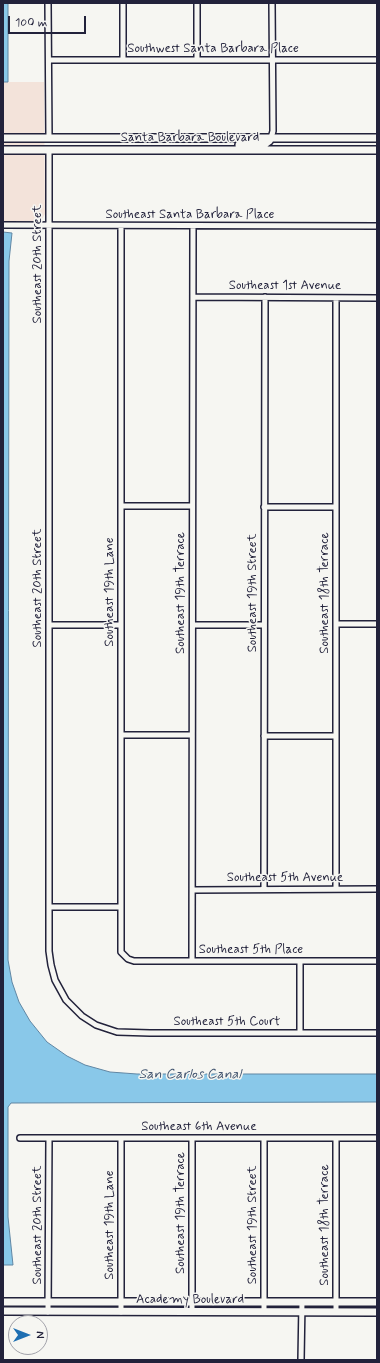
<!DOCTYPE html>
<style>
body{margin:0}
#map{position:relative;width:380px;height:1363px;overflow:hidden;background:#f6f6f2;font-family:Mynerve,sans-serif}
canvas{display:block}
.frame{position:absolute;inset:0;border:4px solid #22223b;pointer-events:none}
.north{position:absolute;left:8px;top:1315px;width:40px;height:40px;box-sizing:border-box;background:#f6f6f2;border:1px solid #a1a1a9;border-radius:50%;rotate:90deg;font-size:11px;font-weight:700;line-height:16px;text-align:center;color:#22223b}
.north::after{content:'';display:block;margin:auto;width:14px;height:18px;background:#1f6fb2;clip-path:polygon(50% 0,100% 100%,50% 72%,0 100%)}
.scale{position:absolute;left:8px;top:16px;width:78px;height:18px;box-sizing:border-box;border:2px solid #22223b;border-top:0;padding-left:5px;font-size:12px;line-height:14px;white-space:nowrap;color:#22223b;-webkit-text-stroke:3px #f6f6f2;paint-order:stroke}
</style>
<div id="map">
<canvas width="380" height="1363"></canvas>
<div class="frame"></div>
<div class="north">N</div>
<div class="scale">100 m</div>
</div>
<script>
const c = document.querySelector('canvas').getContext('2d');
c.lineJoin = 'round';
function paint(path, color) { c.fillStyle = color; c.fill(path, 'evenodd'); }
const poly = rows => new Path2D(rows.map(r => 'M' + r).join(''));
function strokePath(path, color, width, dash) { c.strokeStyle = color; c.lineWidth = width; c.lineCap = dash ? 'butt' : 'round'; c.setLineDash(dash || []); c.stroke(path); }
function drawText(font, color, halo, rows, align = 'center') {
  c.font = font + ' Mynerve,sans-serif'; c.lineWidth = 3; c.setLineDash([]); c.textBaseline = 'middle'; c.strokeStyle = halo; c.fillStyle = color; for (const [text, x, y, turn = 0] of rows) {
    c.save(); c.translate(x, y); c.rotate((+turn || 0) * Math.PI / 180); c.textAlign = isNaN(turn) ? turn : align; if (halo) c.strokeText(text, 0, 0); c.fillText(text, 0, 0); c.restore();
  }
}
paint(poly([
 [3,82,44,82,45,214,42,219,38,221,3,221]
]), '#f3e3da');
const water = poly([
 [3,3,8,3,8,82,3,82,3,3],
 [3,232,12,233,9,261,8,960,12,982,19,1002,30,1021,47,1042,67,1056,85,1065,110,1072,137,1074,377,1074,377,1102,11,1103,8,1107,8,1217,13,1265,3,1265,3,232]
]);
paint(water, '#89c8e9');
strokePath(water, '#6086a3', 1);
const street = poly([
 [48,3,49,138],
 [123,3,123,60],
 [197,3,197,60],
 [49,60,377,60],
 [271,138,273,131,272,3],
 [49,150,49,951,51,965,55,980,66,1000,82,1016,96,1025,117,1032,150,1033,377,1033],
 [3,225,377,226],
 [121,226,121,952,128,959,134,961,377,961],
 [193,297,377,298],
 [121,506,192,506],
 [264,507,336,507],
 [336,624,377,624],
 [49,625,121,625],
 [193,625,264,625],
 [121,735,192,735],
 [264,736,336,736],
 [264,889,265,297],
 [336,889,336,298],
 [193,890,377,889],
 [49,907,121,907],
 [192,961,193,226],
 [300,1033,300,961],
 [20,1138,377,1138],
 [192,1138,192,1312],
 [264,1138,264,1312],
 [336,1138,336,1312],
 [48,1312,49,1138],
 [121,1312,121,1138],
 [301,1360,302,1302]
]);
const secondary = poly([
 [3,138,377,138],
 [239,145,265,144,269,141,271,138],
 [3,150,377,150],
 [3,1302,377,1302],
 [3,1311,377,1312]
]);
strokePath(street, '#22223b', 8);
strokePath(secondary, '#22223b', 10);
strokePath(street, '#f6f6f2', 5);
strokePath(secondary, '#f6f6f2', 7);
drawText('13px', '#22223b', '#f6f6f2', [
 ["Southwest Santa Barbara Place",213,49],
 ["Santa Barbara Boulevard",190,138],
 ["Southeast Santa Barbara Place",190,215],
 ["Southeast 20th Street",38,264,-90],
 ["Southeast 1st Avenue",285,286],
 ["Southeast 20th Street",38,588,-90],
 ["Southeast 19th Lane",110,592,-90],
 ["Southeast 19th Terrace",181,593,-90],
 ["Southeast 19th Street",253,593,-90],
 ["Southeast 18th Terrace",325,593,-90],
 ["Southeast 5th Avenue",285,878],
 ["Southeast 5th Place",251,950],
 ["Southeast 5th Court",227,1022],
 ["Southeast 6th Avenue",199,1127],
 ["Southeast 19th Terrace",181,1213,-90],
 ["Southeast 20th Street",38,1225,-90],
 ["Southeast 19th Lane",110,1225,-90],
 ["Southeast 19th Street",253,1225,-90],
 ["Southeast 18th Terrace",325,1225,-90],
 ["Academy Boulevard",190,1300]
]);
drawText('italic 14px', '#41546f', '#f6f6f2', [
 ["San Carlos Canal",190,1075]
]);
</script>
